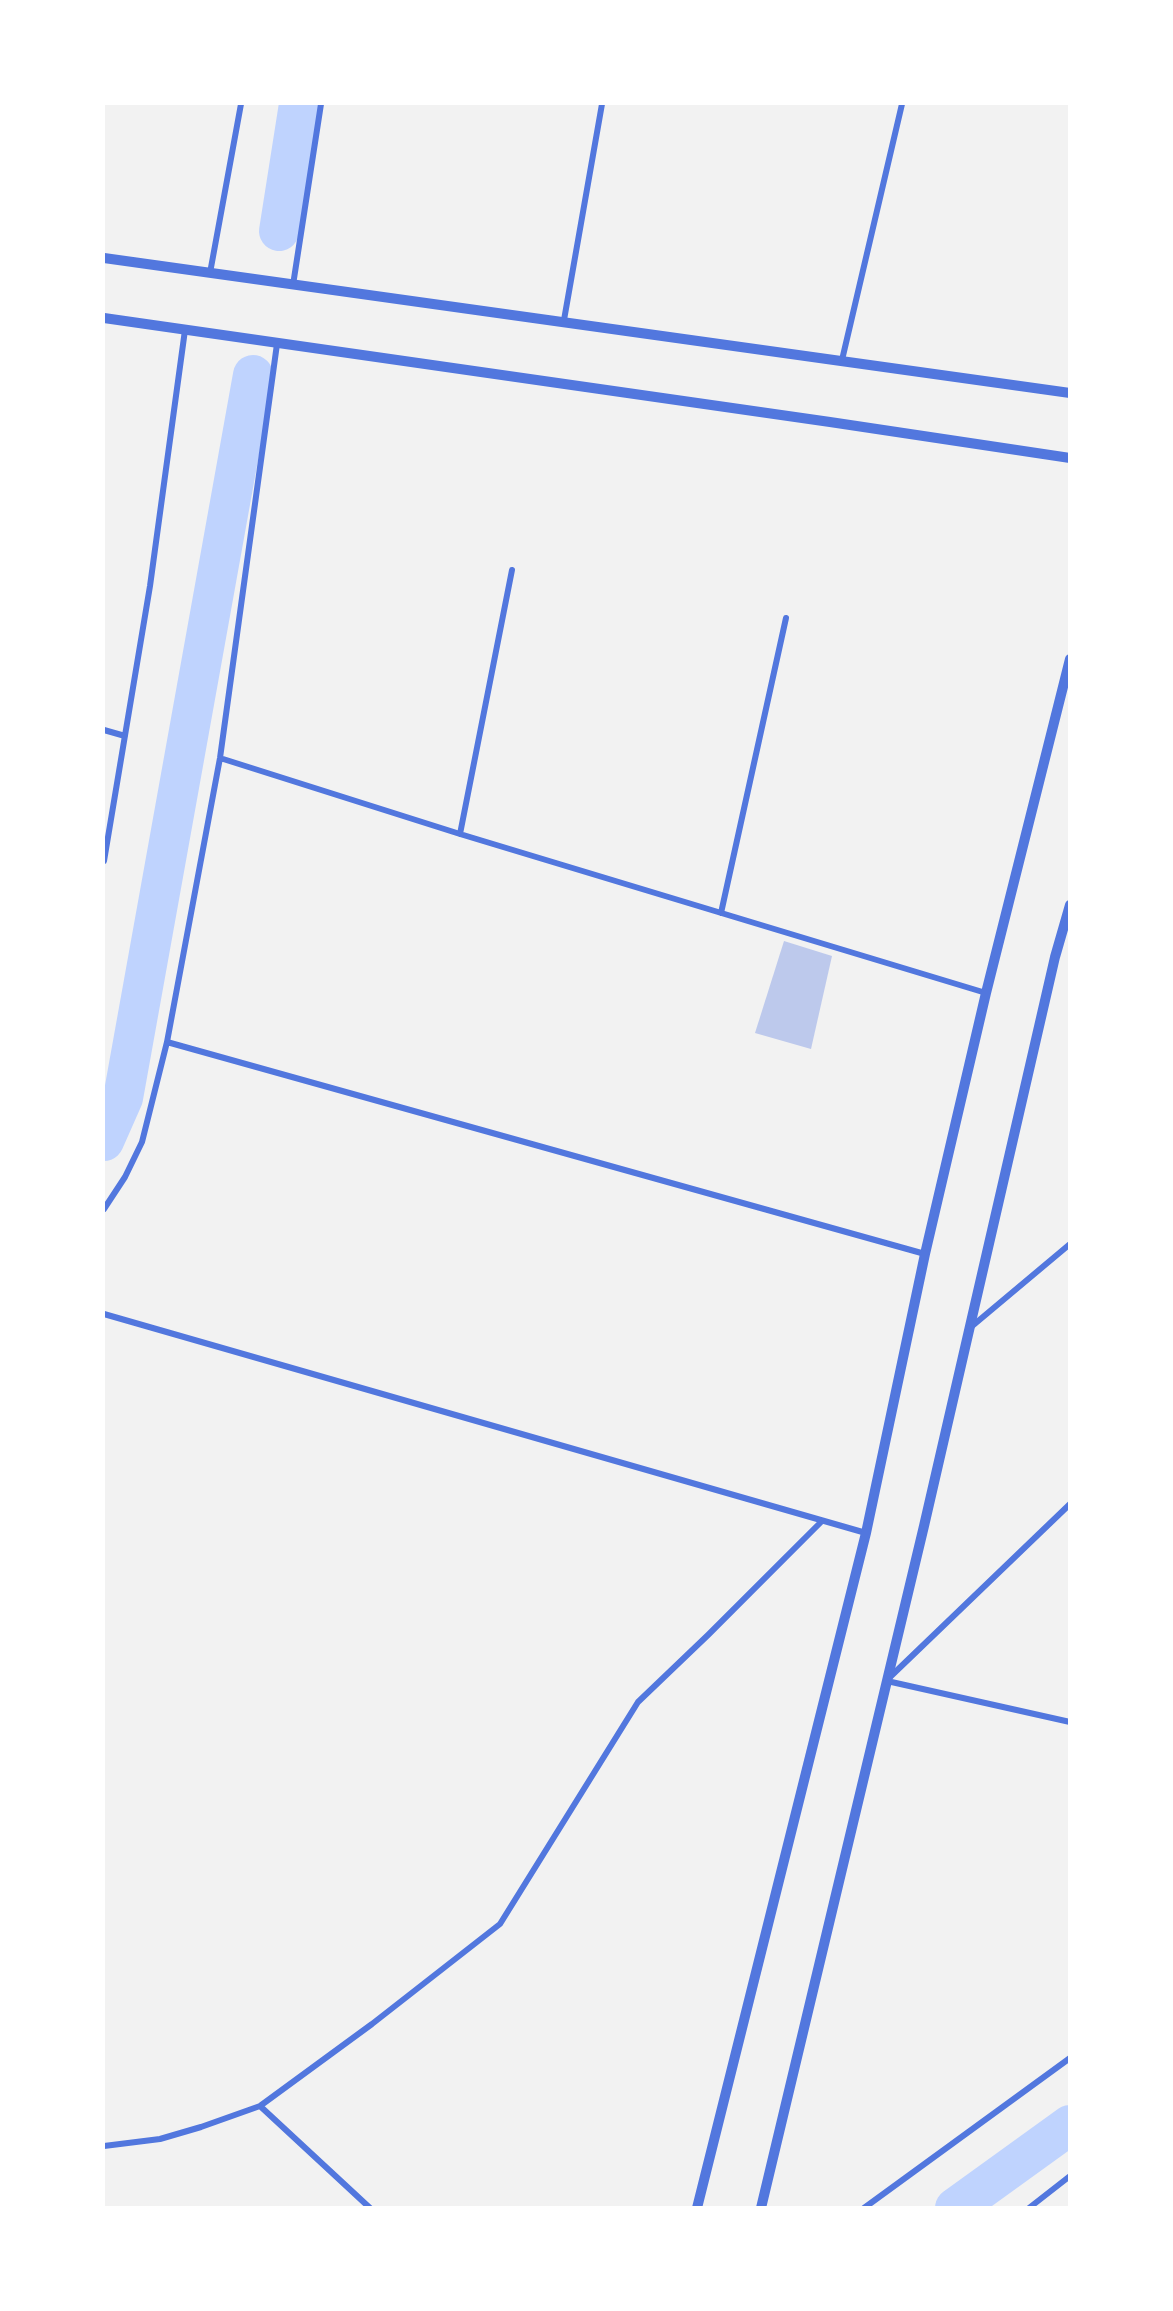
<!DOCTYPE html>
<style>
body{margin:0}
#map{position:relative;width:1173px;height:2311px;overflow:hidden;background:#f2f2f2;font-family:Roboto,sans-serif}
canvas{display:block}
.frame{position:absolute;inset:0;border:105px solid #fff;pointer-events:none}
</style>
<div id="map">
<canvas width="1173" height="2311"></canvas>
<div class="frame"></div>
</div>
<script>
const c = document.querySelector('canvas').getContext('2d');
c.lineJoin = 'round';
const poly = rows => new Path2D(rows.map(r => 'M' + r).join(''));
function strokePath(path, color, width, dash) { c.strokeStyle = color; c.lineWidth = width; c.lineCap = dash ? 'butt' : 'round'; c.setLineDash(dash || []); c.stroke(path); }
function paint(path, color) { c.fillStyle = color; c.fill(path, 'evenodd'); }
strokePath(poly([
 [279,231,299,104],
 [104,1141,123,1098,253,375],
 [955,2208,1070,2125]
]), '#bfd3fe', 40);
paint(poly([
 [784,941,832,956,811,1049,755,1033]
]), '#bdc9ec');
strokePath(poly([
 [210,273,241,104],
 [293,285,321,104],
 [564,320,602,104],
 [842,360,902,104],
 [104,730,125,736],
 [220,758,460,834,986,993],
 [460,834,512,570],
 [104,861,150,586,185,330],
 [721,913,786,618],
 [167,1042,925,1254],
 [104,1209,125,1177,142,1142,167,1042,220,758,277,344],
 [104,1314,866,1533],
 [971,1327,1070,1244],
 [889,1678,1070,1504],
 [887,1681,1070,1722],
 [260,2106,370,2208],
 [104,2146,160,2139,201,2127,260,2106,372,2024,500,1924,638,1702,708,1635,822,1521],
 [864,2208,1070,2058],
 [1029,2208,1070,2176]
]), '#5277de', 6);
strokePath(poly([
 [104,258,1070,393],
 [104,318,830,422,1070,458],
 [697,2208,866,1533,925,1254,986,993,1070,659],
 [761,2208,924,1526,1055,957,1070,905]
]), '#5277de', 10);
</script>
